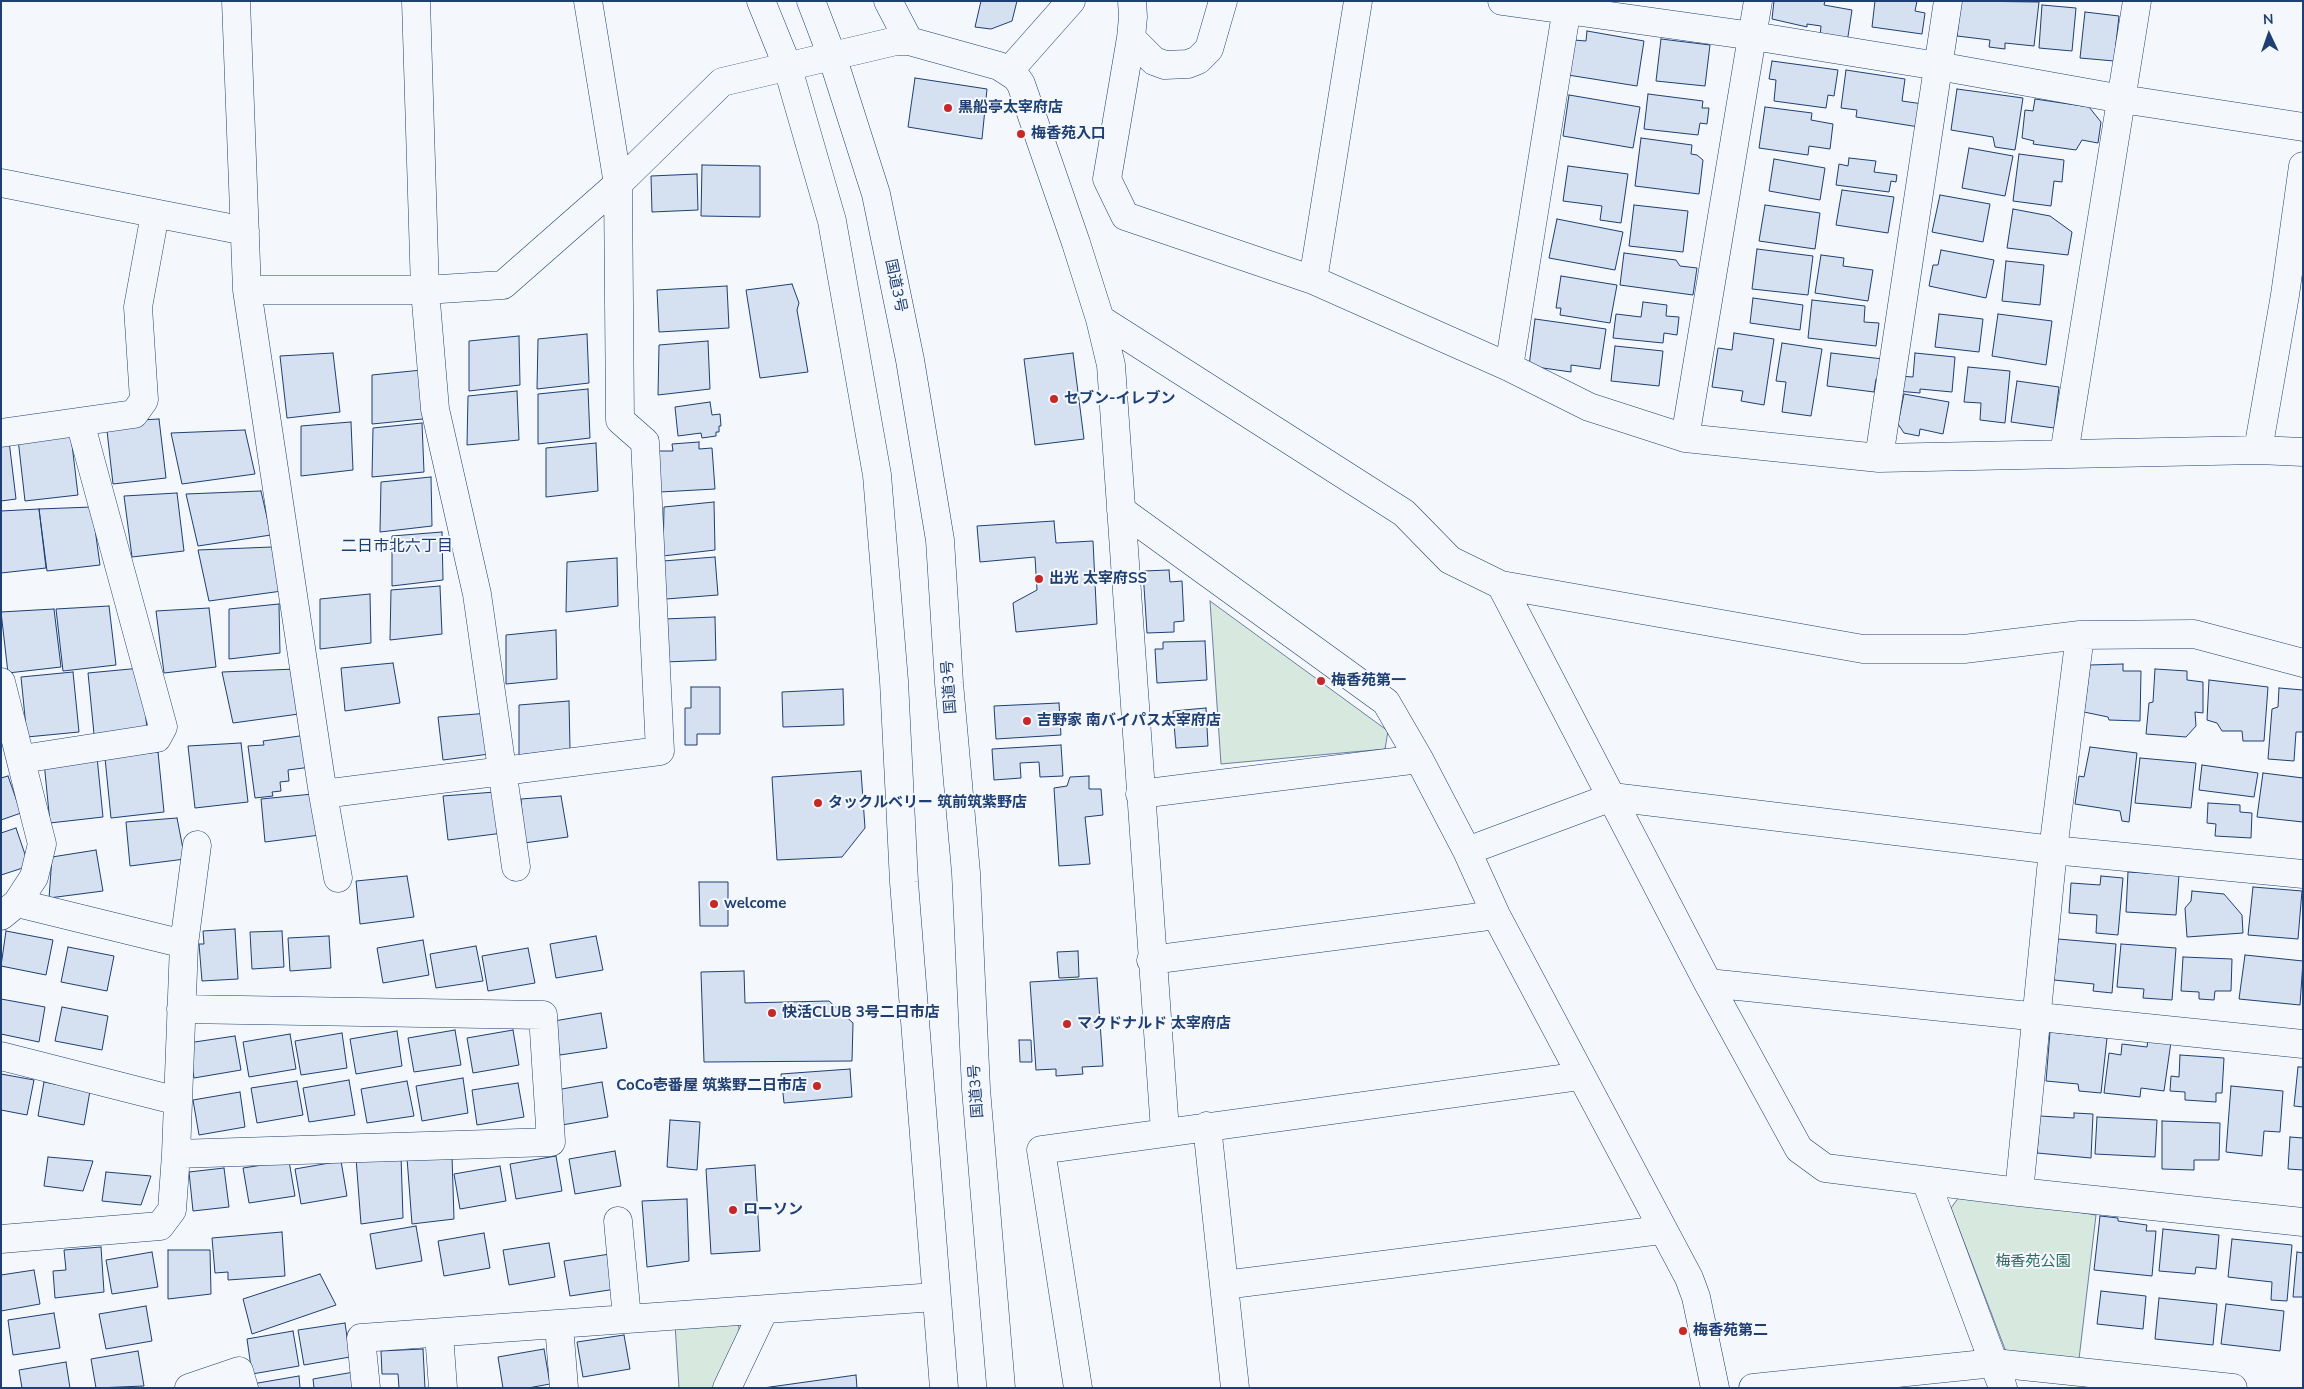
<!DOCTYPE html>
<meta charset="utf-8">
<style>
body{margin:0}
#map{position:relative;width:2304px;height:1389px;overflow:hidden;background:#f4f7fb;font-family:"Nunito Sans",sans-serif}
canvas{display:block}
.frame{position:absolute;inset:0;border:2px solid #1d3f73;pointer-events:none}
.north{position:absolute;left:2244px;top:10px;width:50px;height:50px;-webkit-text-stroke:4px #f4f7fb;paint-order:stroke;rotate:357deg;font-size:14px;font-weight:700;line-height:20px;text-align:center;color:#1d3f73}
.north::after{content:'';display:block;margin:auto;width:18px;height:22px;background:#1d3f73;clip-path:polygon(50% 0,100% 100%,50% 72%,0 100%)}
</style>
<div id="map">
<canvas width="2304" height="1389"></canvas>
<div class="frame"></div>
<div class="north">N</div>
</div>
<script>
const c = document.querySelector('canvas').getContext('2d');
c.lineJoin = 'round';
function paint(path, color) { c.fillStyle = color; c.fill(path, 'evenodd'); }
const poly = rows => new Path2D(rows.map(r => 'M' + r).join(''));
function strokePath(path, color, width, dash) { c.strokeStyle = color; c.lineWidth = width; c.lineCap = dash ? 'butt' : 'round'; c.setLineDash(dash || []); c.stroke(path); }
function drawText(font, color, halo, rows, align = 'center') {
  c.font = font + ' "Nunito Sans","Noto Sans JP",sans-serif'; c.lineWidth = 4; c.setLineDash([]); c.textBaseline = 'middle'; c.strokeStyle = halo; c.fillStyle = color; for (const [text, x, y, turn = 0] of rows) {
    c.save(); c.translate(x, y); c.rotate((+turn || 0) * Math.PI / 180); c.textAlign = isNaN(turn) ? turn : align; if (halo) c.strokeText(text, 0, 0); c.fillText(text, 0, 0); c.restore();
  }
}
const green = poly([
 [1210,601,1388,731,1385,749,1221,764,1210,601],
 [1962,1193,2096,1215,2079,1359,2008,1357,1951,1208,1962,1193],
 [738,1319,740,1339,713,1388,679,1388,675,1324,738,1319]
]);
paint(green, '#d7e8df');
strokePath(green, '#687fa3', 1);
const building = poly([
 [981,1,1017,1,1012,21,991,29,975,27,981,1],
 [1774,1,1825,1,1824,5,1852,10,1847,43,1820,37,1821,26,1807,24,1807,27,1772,19,1774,1],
 [1875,1,1917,1,1915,11,1925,13,1922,34,1872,27,1875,1],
 [1961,1,2039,2,2034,46,2005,43,2005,49,1989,47,1990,40,1957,36,1961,1],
 [2042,5,2076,8,2072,51,2039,48,2042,5],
 [2085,12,2119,16,2114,61,2080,58,2085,12],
 [1587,31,1644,41,1637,86,1568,75,1574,40,1586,41,1587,31],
 [1661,39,1710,45,1705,86,1656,81,1661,39],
 [1772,61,1838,70,1834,96,1828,95,1826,108,1774,101,1776,80,1769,79,1772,61],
 [1846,70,1905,79,1902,101,1923,104,1919,127,1856,117,1857,110,1841,108,1846,70],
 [915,78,987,89,982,139,908,127,915,78],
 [1957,89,2023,98,2015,150,1995,147,1993,137,1951,130,1957,89],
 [1648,94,1703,101,1702,108,1709,108,1707,124,1700,123,1698,135,1644,129,1648,94],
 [1569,95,1640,107,1633,148,1563,136,1569,95],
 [2035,99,2089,107,2101,122,2098,143,2082,140,2076,150,2033,144,2034,141,2022,138,2025,110,2033,111,2035,99],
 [1765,107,1812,113,1811,120,1833,124,1830,149,1809,146,1808,155,1759,148,1765,107],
 [1641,138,1692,145,1691,154,1697,155,1703,160,1699,194,1635,186,1641,138],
 [1969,148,2013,156,2005,196,1962,188,1969,148],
 [2019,154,2064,160,2062,182,2054,181,2051,206,2013,201,2019,154],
 [1849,158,1876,161,1874,172,1897,175,1896,182,1891,181,1889,192,1836,185,1839,164,1848,166,1849,158],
 [1774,159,1825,168,1820,200,1769,191,1774,159],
 [702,165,760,166,760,217,701,216,702,165],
 [1568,166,1628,174,1621,223,1600,220,1602,206,1563,201,1568,166],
 [697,174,698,210,652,212,651,176,697,174],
 [1842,190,1894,197,1888,233,1836,225,1842,190],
 [1940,195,1990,204,1983,242,1932,232,1940,195],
 [1634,205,1688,211,1683,252,1629,246,1634,205],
 [1765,205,1820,213,1815,249,1759,241,1765,205],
 [2013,209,2050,216,2072,232,2068,255,2007,248,2013,209],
 [1557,219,1623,232,1615,270,1549,258,1557,219],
 [1757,249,1813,256,1808,295,1752,289,1757,249],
 [1941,250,1994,260,1986,298,1929,286,1933,265,1938,265,1941,250],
 [1624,253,1676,260,1680,266,1697,268,1693,295,1620,285,1624,253],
 [1821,255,1844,258,1843,266,1873,270,1868,301,1815,293,1821,255],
 [2006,261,2044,265,2040,305,2002,301,2006,261],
 [1561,276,1617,285,1610,323,1560,315,1561,308,1556,308,1561,276],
 [792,284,799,303,797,310,808,372,760,378,746,290,792,284],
 [727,286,729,328,659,332,657,290,727,286],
 [1753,298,1803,305,1800,330,1750,323,1753,298],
 [1812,300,1865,306,1864,322,1879,323,1876,346,1808,338,1812,300],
 [1643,302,1667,305,1666,316,1679,317,1677,335,1664,333,1663,343,1613,338,1616,314,1641,317,1643,302],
 [1939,314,1983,319,1979,352,1935,347,1939,314],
 [1998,314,2052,321,2046,365,1992,356,1998,314],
 [1535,319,1606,329,1600,369,1571,365,1571,372,1529,366,1535,319],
 [1734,333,1774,339,1764,405,1741,401,1743,391,1712,387,1718,348,1732,350,1734,333],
 [587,334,589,383,537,389,538,339,587,334],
 [519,336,520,385,469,391,469,341,519,336],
 [708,341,710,389,658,395,659,345,708,341],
 [1782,343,1822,349,1811,416,1782,412,1786,382,1776,381,1782,343],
 [1615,346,1663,351,1659,386,1611,381,1615,346],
 [333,353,340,412,287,418,280,356,333,353],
 [1073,353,1084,439,1035,445,1024,359,1073,353],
 [1831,353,1883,359,1880,380,1876,379,1874,392,1827,386,1831,353],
 [1915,353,1955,357,1952,392,1920,389,1920,393,1897,391,1899,376,1913,377,1915,353],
 [1968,367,2010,371,2005,423,1980,420,1981,403,1964,402,1968,367],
 [422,370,423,419,372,424,372,375,422,370],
 [2017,381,2059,387,2054,428,2011,422,2017,381],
 [588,389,590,438,538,444,538,394,588,389],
 [517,391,519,440,467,445,468,396,517,391],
 [1904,394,1949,402,1943,434,1920,429,1919,436,1904,433,1898,424,1904,394],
 [710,402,712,415,720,414,721,426,719,426,719,432,716,432,716,436,702,438,701,433,678,436,675,407,710,402],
 [159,419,166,478,113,484,106,422,159,419],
 [351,422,353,470,301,476,301,426,351,422],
 [422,423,424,472,372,477,373,428,422,423],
 [245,430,255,474,182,484,171,433,245,430],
 [71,436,78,495,25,501,18,439,71,436],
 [1,441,9,441,16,499,1,501,1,441],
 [699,442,699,449,712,448,715,489,660,492,658,451,673,451,672,444,699,442],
 [596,443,598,491,546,497,546,448,596,443],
 [431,477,432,526,380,532,381,482,431,477],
 [261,491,271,535,198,546,186,494,261,491],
 [177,493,184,551,132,557,124,496,177,493],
 [714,502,715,550,663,556,664,507,714,502],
 [92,507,100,565,47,571,39,509,92,507],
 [39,509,46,568,1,573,1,511,39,509],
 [1054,521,1056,543,1093,541,1097,624,1016,632,1013,603,1037,590,1035,557,980,562,977,526,1054,521],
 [442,532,443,580,392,586,392,536,442,532],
 [272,547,282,591,209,601,198,550,272,547],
 [715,557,718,595,666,599,663,561,715,557],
 [617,558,618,606,566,612,567,562,617,558],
 [1169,570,1170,582,1182,581,1184,621,1174,622,1174,632,1147,633,1143,571,1169,570],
 [440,586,442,634,390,640,391,590,440,586],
 [370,594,371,643,320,649,320,599,370,594],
 [279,604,280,653,229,659,229,609,279,604],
 [109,606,116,665,63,671,56,609,109,606],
 [209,608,216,667,164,673,156,611,209,608],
 [54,609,61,667,8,673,1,612,54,609],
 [715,617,716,660,665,662,664,619,715,617],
 [556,630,557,679,506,684,506,635,556,630],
 [1205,641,1207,680,1157,683,1155,649,1163,649,1163,642,1205,641],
 [393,663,400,703,345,711,341,668,393,663],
 [2123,664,2123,671,2141,671,2140,721,2109,720,2108,717,2084,712,2090,665,2123,664],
 [141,668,147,729,94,734,88,673,141,668],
 [296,669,306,713,233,723,222,672,296,669],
 [2155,669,2187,671,2187,680,2203,682,2203,713,2195,712,2196,726,2186,737,2146,734,2149,703,2153,702,2155,669],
 [73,672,79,732,27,737,21,677,73,672],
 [2209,680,2268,687,2264,741,2243,741,2242,731,2222,731,2217,723,2207,720,2209,680],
 [691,687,720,687,720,734,697,734,697,745,685,745,685,708,691,708,691,687],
 [2279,688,2303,690,2303,732,2296,732,2294,761,2268,759,2272,709,2278,707,2279,688],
 [843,689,844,725,783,727,782,692,843,689],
 [569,701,570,749,519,755,519,705,569,701],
 [1059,703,1061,735,996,739,994,706,1059,703],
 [1206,708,1208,746,1176,748,1173,711,1206,708],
 [490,713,497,753,443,760,438,717,490,713],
 [307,735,311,767,288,770,289,781,280,782,281,791,272,792,273,796,255,798,248,746,264,745,263,741,307,735],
 [241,743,248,802,195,808,188,746,241,743],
 [1061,745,1063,776,1040,777,1039,762,1020,763,1021,778,994,780,992,749,1061,745],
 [2090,747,2137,753,2129,822,2122,821,2120,811,2075,804,2079,776,2084,777,2090,747],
 [158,752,164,812,111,818,105,758,158,752],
 [97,757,103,817,50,823,44,762,97,757],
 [2140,758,2196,763,2191,808,2135,803,2140,758],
 [2202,765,2258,773,2254,797,2199,790,2202,765],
 [861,771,865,828,842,857,777,860,772,777,861,771],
 [2263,773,2303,778,2303,822,2257,817,2263,773],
 [8,776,21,813,1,820,1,778,8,776],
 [1089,776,1089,789,1101,789,1103,815,1085,817,1090,864,1059,866,1054,788,1067,786,1070,777,1089,776],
 [495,792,503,833,448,840,443,796,495,792],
 [313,794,320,835,265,842,261,799,313,794],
 [561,796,568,837,524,843,521,799,561,796],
 [2208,803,2240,805,2240,812,2252,813,2251,838,2215,836,2216,824,2207,823,2208,803],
 [177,818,185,859,130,866,126,822,177,818],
 [16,828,29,866,1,875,1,833,16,828],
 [96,850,103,891,49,898,52,857,96,850],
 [2128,872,2179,875,2176,915,2126,912,2128,872],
 [407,876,414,917,360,924,356,881,407,876],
 [2101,876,2123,878,2118,935,2096,933,2097,915,2069,913,2071,883,2100,885,2101,876],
 [699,882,728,882,728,926,700,926,699,882],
 [2253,887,2302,891,2298,939,2248,935,2253,887],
 [2192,891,2224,894,2242,915,2243,933,2187,937,2185,908,2191,901,2192,891],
 [235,929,238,979,202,981,199,944,204,944,203,931,235,929],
 [6,931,53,940,46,975,1,966,6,931],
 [282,931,284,967,252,969,250,932,282,931],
 [329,936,331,968,290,971,288,938,329,936],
 [596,936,603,970,556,978,550,944,596,936],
 [2058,939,2116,944,2112,993,2093,991,2094,984,2054,980,2058,939],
 [423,940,429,975,383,983,377,948,423,940],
 [2121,944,2176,948,2172,1000,2143,998,2144,989,2117,987,2121,944],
 [476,946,483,981,436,988,430,954,476,946],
 [68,947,114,956,107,991,61,982,68,947],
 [528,948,535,983,488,991,482,956,528,948],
 [1078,951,1079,977,1059,978,1057,952,1078,951],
 [2245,955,2303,961,2300,1005,2239,999,2245,955],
 [2183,957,2232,959,2231,991,2215,991,2214,1000,2199,999,2199,992,2181,991,2183,957],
 [744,971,745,1003,829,1001,853,1023,852,1061,704,1062,701,972,744,971],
 [1097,978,1103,1066,1082,1067,1083,1074,1056,1076,1056,1069,1036,1070,1030,982,1097,978],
 [1,999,45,1007,39,1042,1,1034,1,999],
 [62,1007,108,1016,102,1050,55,1041,62,1007],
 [601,1013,607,1048,560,1055,554,1021,601,1013],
 [455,1030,461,1065,414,1072,408,1038,455,1030],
 [513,1030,519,1065,473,1073,467,1038,513,1030],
 [397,1031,402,1066,356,1074,350,1039,397,1031],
 [2050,1032,2107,1038,2101,1093,2079,1091,2078,1084,2046,1081,2050,1032],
 [342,1033,347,1068,301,1075,295,1041,342,1033],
 [290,1034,296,1069,249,1077,243,1042,290,1034],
 [235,1036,241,1070,194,1078,188,1043,235,1036],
 [2148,1039,2171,1042,2164,1091,2141,1088,2140,1097,2104,1093,2109,1053,2121,1055,2122,1044,2147,1047,2148,1039],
 [1019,1040,1031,1040,1032,1062,1020,1062,1019,1040],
 [2180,1055,2224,1058,2222,1093,2216,1093,2216,1102,2185,1100,2185,1092,2170,1091,2171,1076,2179,1077,2180,1055],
 [2298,1067,2303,1067,2303,1107,2294,1106,2298,1067],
 [850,1069,852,1097,784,1103,781,1074,850,1069],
 [1,1074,34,1080,27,1115,1,1110,1,1074],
 [463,1078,468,1113,422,1121,416,1086,463,1078],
 [349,1080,355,1115,309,1122,303,1088,349,1080],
 [297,1081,303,1115,257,1123,251,1088,297,1081],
 [407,1081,414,1116,367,1123,361,1089,407,1081],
 [44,1082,90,1091,84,1125,38,1116,44,1082],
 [602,1082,608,1117,562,1125,556,1090,602,1082],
 [518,1083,524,1117,477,1125,472,1090,518,1083],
 [2231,1086,2283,1091,2280,1132,2264,1131,2262,1156,2226,1152,2231,1086],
 [240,1092,245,1127,199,1135,193,1100,240,1092],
 [2074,1113,2093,1114,2091,1158,2037,1153,2040,1116,2074,1118,2074,1113],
 [2097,1117,2157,1120,2155,1157,2095,1154,2097,1117],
 [670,1120,700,1122,697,1170,667,1167,670,1120],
 [2162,1121,2220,1123,2219,1160,2194,1160,2194,1170,2162,1169,2162,1121],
 [2290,1137,2303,1138,2303,1170,2288,1169,2290,1137],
 [615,1151,621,1186,575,1194,569,1159,615,1151],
 [401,1156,403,1218,361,1224,356,1158,401,1156],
 [452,1156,454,1219,412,1224,407,1158,452,1156],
 [556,1156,562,1191,516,1199,510,1164,556,1156],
 [48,1157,93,1161,83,1191,44,1186,48,1157],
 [289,1161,295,1196,249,1203,243,1168,289,1161],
 [341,1161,347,1196,301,1204,295,1169,341,1161],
 [755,1165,760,1251,711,1254,706,1169,755,1165],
 [500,1166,506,1201,460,1209,454,1174,500,1166],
 [224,1168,229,1207,193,1211,189,1172,224,1168],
 [106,1172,151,1176,141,1205,102,1201,106,1172],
 [687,1199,689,1261,647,1267,642,1201,687,1199],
 [2100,1216,2118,1218,2118,1221,2147,1225,2146,1231,2156,1231,2152,1276,2094,1270,2100,1216],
 [416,1226,422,1261,376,1269,370,1234,416,1226],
 [2163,1229,2219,1235,2216,1269,2196,1267,2195,1274,2159,1271,2163,1229],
 [282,1232,285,1276,228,1280,228,1272,215,1273,212,1238,282,1232],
 [484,1233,490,1268,444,1276,438,1241,484,1233],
 [2232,1239,2292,1245,2287,1301,2271,1300,2272,1282,2228,1277,2232,1239],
 [549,1243,555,1277,509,1285,503,1250,549,1243],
 [101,1247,104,1292,55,1298,53,1271,66,1270,64,1250,101,1247],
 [168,1250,210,1250,211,1294,168,1299,168,1250],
 [152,1252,158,1287,112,1294,106,1260,152,1252],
 [2297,1252,2303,1253,2303,1297,2293,1297,2297,1252],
 [610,1254,616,1289,570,1296,564,1261,610,1254],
 [34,1270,40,1304,1,1311,1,1275,34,1270],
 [320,1274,336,1305,252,1334,243,1299,320,1274],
 [2101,1291,2146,1296,2143,1329,2097,1324,2101,1291],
 [2159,1298,2217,1304,2213,1345,2155,1339,2159,1298],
 [2226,1304,2284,1311,2280,1351,2221,1344,2226,1304],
 [146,1306,152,1341,106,1349,99,1314,146,1306],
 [54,1313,60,1348,13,1355,8,1320,54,1313],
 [345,1323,350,1357,304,1365,298,1330,345,1323],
 [293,1331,299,1366,252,1374,247,1339,293,1331],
 [624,1335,630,1369,583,1377,577,1342,624,1335],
 [423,1349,425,1388,399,1388,398,1374,382,1374,381,1351,423,1349],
 [544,1349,550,1384,528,1388,503,1388,498,1357,544,1349],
 [138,1351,144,1386,96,1388,91,1359,138,1351],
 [66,1362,70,1388,22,1388,19,1370,66,1362],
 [360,1371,362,1388,314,1388,313,1379,360,1371],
 [856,1375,857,1388,763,1388,856,1375],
 [299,1376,300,1388,253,1388,252,1384,299,1376]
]);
paint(building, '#d5e0f0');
strokePath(building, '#1d3f73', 1);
const minor = poly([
 [236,1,247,290,323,794,660,751,645,442,620,420,618,184,588,1],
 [416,1,425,290,435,409,477,594,516,867],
 [888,1,909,41],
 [1132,1,1133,17,1131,38,1107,179,1125,216,1313,280,1509,367,1589,407,1685,438,1879,458,2258,450,2303,452],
 [1502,1,1753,36,1938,66,2122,99,2303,127],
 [1131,38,1154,61,1165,65,1188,64,1198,60,1209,49,1223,1],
 [1009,71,1071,1],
 [1,183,245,231],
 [1313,280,1358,1],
 [247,290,425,290,503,285,618,184,722,82,896,41,909,41,999,66,1016,77,1021,84,1076,243,1100,319,1111,365,1165,1131],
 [1100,319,1404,513,1450,560,1501,585,1863,649,1964,649,2080,635,2194,634,2303,663],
 [1509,367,1568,1],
 [1,433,134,414,144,400,138,307,155,214],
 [1685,438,1758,1],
 [2258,450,2285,295,2303,166],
 [2064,454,2137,1],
 [1879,458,1948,1],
 [1121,510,1386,702,1419,759,1467,851,1496,915,1689,1278,1696,1297,1715,1388],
 [1501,585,1708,983,1799,1149,1825,1168,2019,1192,2303,1222],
 [1,682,42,844,34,877,17,903,1,916],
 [22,759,157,738,163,727,80,422],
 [323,794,338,878],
 [1140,794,1419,759],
 [1467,851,1612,797,2053,850,2303,874],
 [17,903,184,944],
 [1151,960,1496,915],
 [1708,983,2303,1044],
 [1,1056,178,1101],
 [1207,1126,1235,1388],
 [176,1154,184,944,197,845],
 [1926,1181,2003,1388],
 [2019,1192,2053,850,2080,635],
 [618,1221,627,1318],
 [1,1239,160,1226,172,1210,176,1154,551,1142,543,1015,181,1009],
 [1224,1285,1661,1230],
 [559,1325,564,1388],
 [439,1334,443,1388],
 [189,1388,239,1371,244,1388],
 [366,1388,361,1338,935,1297],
 [727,1388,764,1310],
 [1078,1388,1041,1150,1581,1076],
 [1753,1388,1994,1363,2233,1388]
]);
const highway = poly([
 [761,1,787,65,832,221,877,475,894,681,904,882,944,1388],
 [811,1,832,56,876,194,910,360,940,540,949,683,966,873,976,1089,1001,1388]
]);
strokePath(minor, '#1d3f73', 29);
strokePath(highway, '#1d3f73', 29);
strokePath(minor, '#f4f7fb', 28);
strokePath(highway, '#f4f7fb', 28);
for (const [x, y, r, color] of [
 [948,108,5,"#c62828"],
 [1021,134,5,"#c62828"],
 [1054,399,5,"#c62828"],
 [1039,579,5,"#c62828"],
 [1321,681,5,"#c62828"],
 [1027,721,5,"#c62828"],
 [818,803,5,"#c62828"],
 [714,904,5,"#c62828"],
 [772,1013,5,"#c62828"],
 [1067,1024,5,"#c62828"],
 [817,1086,5,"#c62828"],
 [733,1210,5,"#c62828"],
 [1683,1331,5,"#c62828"]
]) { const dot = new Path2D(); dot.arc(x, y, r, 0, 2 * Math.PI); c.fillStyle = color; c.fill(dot); strokePath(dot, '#f4f7fb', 2); }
drawText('bold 15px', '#1d3f73', '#f4f7fb', [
 ["黒船亭太宰府店",958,108],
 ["梅香苑入口",1031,134],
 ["セブン-イレブン",1064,399],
 ["出光 太宰府SS",1049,579],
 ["梅香苑第一",1331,681],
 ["吉野家 南バイパス太宰府店",1037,721],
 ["タックルベリー 筑前筑紫野店",828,803],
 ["welcome",724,904],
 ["快活CLUB 3号二日市店",782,1013],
 ["マクドナルド 太宰府店",1077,1024],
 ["CoCo壱番屋 筑紫野二日市店",807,1086,"right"],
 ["ローソン",743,1210],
 ["梅香苑第二",1693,1331]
], 'left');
drawText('15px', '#1d3f73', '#f4f7fb', [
 ["国道3号",895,286,78],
 ["国道3号",950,687,-94],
 ["国道3号",977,1091,-94]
]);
drawText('15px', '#2c6c60', '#f4f7fb', [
 ["梅香苑公園",2033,1262]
]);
drawText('16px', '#1d3f73', '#f4f7fb', [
 ["二日市北六丁目",397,547]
]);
</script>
